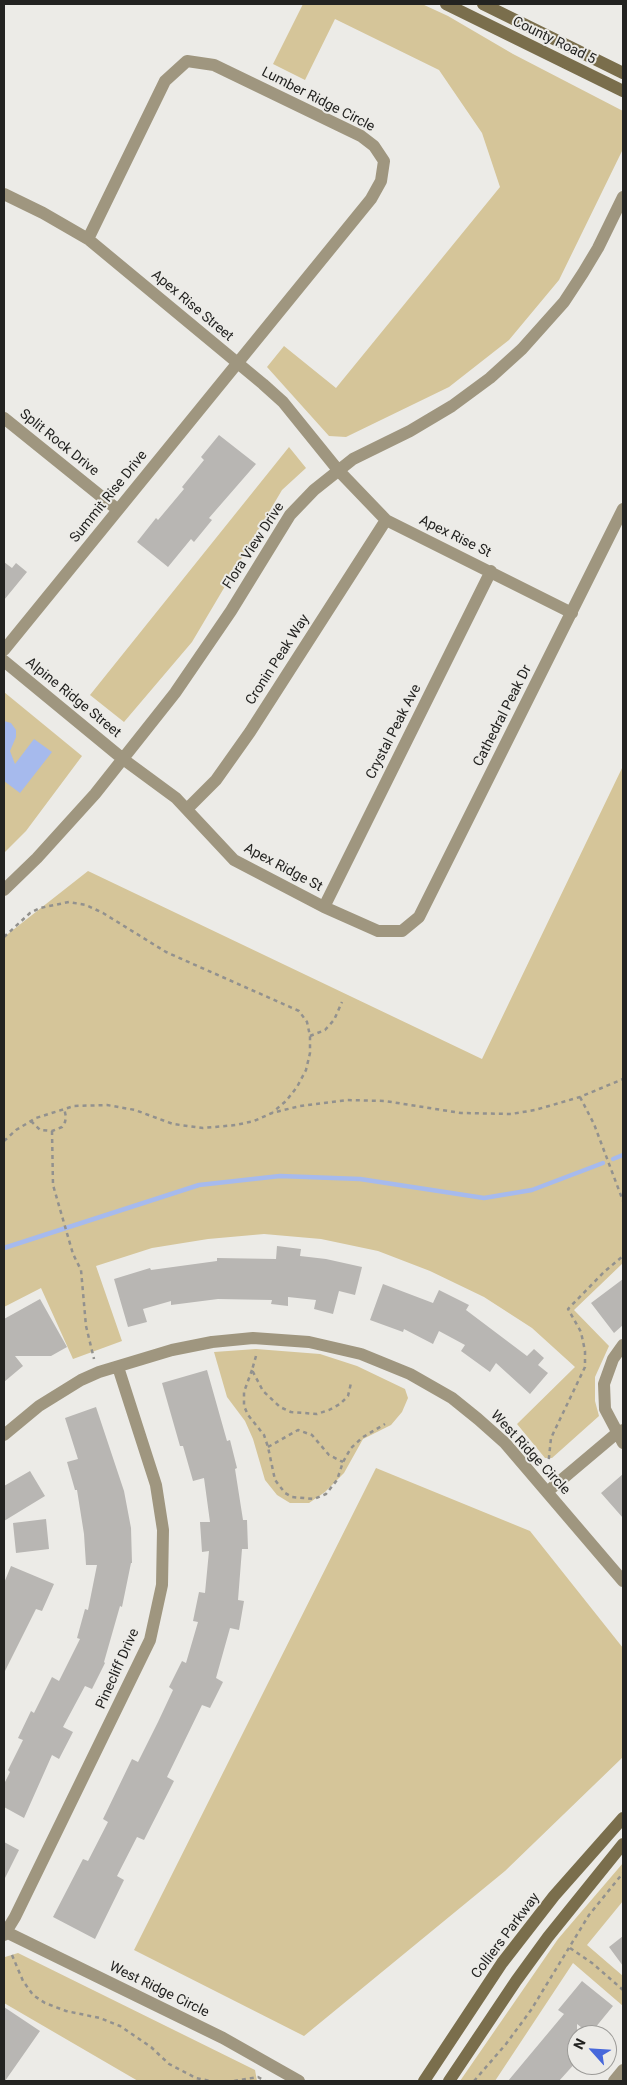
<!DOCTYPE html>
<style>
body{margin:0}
#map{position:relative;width:627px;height:2085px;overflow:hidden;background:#ecebe7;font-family:Roboto,sans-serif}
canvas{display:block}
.frame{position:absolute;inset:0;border:5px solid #232321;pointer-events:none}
.north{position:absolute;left:567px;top:2025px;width:50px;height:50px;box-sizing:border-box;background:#ecebe7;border:1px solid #9c9b98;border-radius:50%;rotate:296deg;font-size:14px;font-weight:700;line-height:20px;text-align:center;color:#232321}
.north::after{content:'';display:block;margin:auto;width:18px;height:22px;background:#4768db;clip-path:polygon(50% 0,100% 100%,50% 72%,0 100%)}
</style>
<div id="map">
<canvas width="627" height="2085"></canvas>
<div class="frame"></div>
<div class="north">N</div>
</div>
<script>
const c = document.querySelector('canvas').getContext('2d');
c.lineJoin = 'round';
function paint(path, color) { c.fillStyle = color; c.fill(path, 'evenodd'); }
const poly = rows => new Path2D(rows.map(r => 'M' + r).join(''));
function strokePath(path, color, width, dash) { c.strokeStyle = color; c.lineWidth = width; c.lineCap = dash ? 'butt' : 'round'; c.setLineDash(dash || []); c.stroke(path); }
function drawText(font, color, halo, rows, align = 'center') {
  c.font = font + ' Roboto,sans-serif'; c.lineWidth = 4; c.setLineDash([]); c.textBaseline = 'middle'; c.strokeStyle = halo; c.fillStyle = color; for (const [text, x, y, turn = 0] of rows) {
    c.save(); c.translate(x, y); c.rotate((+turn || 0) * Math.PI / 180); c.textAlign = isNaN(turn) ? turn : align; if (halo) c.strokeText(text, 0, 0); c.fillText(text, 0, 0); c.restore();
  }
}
paint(poly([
 [303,4,422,4,448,16,513,54,623,111,623,149,559,280,509,340,449,387,346,437,329,436,267,367,284,346,336,388,500,187,482,133,439,70,335,19,305,80,273,64],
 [289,447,306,468,282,490,192,642,124,722,90,695],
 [4,692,82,756,26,831,4,853],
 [623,766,623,1263,574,1310,609,1346,595,1377,595,1401,599,1416,552,1458,545,1458,517,1424,575,1367,532,1328,484,1297,430,1271,378,1251,321,1239,264,1234,208,1239,152,1248,96,1266,122,1341,73,1359,41,1288,4,1307,4,937,88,871,482,1059],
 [256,1349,320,1354,357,1366,405,1389,408,1398,402,1412,391,1425,363,1439,344,1473,325,1492,309,1503,290,1503,277,1495,265,1480,253,1439,245,1421,227,1397,214,1352],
 [376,1468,530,1531,623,1648,623,1757,505,1871,304,2036,134,1950],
 [623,1863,623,1901,587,1945,623,1976,623,2006,573,1963,495,2081,460,2081,558,1939],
 [18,1953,255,2070,257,2081,138,2081,4,2003,4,1960,5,1957]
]), '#d5c599');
paint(poly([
 [4,721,11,723,16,730,16,737,10,751,15,764,34,739,52,752,20,793,4,781]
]), '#a6baed');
strokePath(poly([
 [613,1159,623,1155],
 [4,1248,199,1185,280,1176,360,1179,484,1198,532,1190,603,1163]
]), '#a6baed', 4.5);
paint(poly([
 [219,435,256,464,209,518,212,520,194,542,191,539,168,567,137,542,156,518,158,520,184,489,182,487,204,460,201,457],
 [4,562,12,568,16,563,27,572,4,600],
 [277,1246,301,1249,300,1256,326,1259,362,1267,355,1295,339,1291,333,1314,314,1309,316,1300,288,1297,288,1306,271,1304,272,1300,218,1299,171,1305,171,1301,143,1309,147,1322,128,1327,114,1279,150,1268,151,1270,217,1261,217,1258,276,1259],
 [623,1279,623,1325,614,1333,591,1303],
 [383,1284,433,1303,439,1290,469,1305,466,1310,527,1356,534,1349,544,1358,538,1365,548,1373,530,1394,496,1363,490,1372,461,1351,465,1345,439,1331,433,1344,404,1329,403,1332,370,1320],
 [40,1299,67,1347,51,1356,15,1356,23,1366,4,1382,4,1319],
 [207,1370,227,1441,230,1440,237,1468,235,1469,243,1520,247,1520,248,1549,242,1549,238,1600,244,1601,239,1630,230,1628,216,1678,223,1682,210,1708,202,1705,184,1742,167,1777,174,1781,144,1840,137,1837,117,1876,124,1880,95,1939,53,1917,83,1859,88,1861,108,1822,103,1819,132,1759,138,1762,158,1722,173,1690,169,1687,182,1661,186,1663,198,1622,193,1621,199,1592,205,1593,209,1551,202,1552,200,1522,210,1522,204,1478,193,1481,183,1446,180,1446,162,1383],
 [96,1407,124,1491,131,1528,132,1563,131,1563,122,1607,120,1606,104,1662,105,1663,92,1689,85,1686,63,1727,73,1732,59,1759,52,1755,24,1818,4,1807,4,1784,10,1772,8,1770,23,1740,18,1738,31,1711,34,1713,52,1677,59,1681,80,1639,77,1638,85,1609,88,1610,97,1565,86,1565,84,1534,77,1490,75,1490,67,1462,78,1459,65,1418],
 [30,1471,45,1496,4,1521,4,1486],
 [623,1474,623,1518,601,1493],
 [46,1519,49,1549,16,1553,13,1523],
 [11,1566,54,1584,42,1611,36,1609,4,1673,4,1583],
 [4,1842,19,1850,4,1880],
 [623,1936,623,1966,609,1947],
 [582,1981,613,2006,590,2034,577,2024,577,2061,559,2081,508,2081,564,2014,558,2010],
 [4,2007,40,2031,5,2081,4,2081]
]), '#b8b6b3');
strokePath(poly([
 [4,937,30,913,40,908,69,902,86,905,103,913,166,952,299,1011,307,1022,310,1036,310,1053,306,1070,297,1087,286,1101,273,1112],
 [310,1036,325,1030,334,1020,342,1002],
 [580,1097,594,1124,623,1201],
 [31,1121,40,1130,52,1131,62,1127,65,1122,66,1117,64,1108],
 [52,1131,53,1185,73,1254,81,1270,86,1326,94,1359],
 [4,1141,16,1130,36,1118,74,1106,107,1105,135,1110,173,1124,203,1128,236,1125,254,1121,272,1113,300,1106,347,1100,385,1101,461,1113,511,1114,535,1110,580,1097,623,1079],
 [256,1356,252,1370,263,1391,280,1407,291,1412,317,1414,329,1410,340,1404,348,1396,351,1383],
 [252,1370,244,1392,244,1406,248,1415,264,1435,268,1447,275,1480,285,1493,292,1497,314,1499,326,1494,337,1480,343,1462,351,1448,363,1437,385,1424],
 [268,1447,298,1430,312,1435,329,1455,343,1462],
 [548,1467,551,1438,585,1367,585,1351,581,1332,568,1309,604,1272,623,1256],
 [570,1948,592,1963,623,1990],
 [12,1955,23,1981,33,1995,45,2003,66,2011,100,2018,120,2026,151,2047,169,2064,196,2078,210,2081],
 [234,2081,258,2077,265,2081],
 [474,2081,506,2044,531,2010,589,1915,623,1873]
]), '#92918e', 2.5, [4, 4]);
strokePath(poly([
 [4,194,43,213,88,239,263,384,283,402,338,470,386,520,572,613],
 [4,418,118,510],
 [4,650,371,199,381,181,384,161,374,146,361,136,214,65,187,61,165,81,88,239],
 [4,661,123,759,176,798,234,860,324,907,378,931,402,931,419,917,623,509],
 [187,809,216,780,250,732,386,520],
 [4,890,37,858,95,794,175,693,231,611,290,515,314,490,353,459,410,431,452,406,490,378,522,349,564,302,583,273,598,248,623,197],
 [324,907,491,571],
 [623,1345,613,1359,604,1384,605,1409,623,1443],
 [4,1435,39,1406,81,1380,99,1372,172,1350,212,1342,253,1338,309,1342,361,1354,410,1374,452,1398,478,1419,505,1443,623,1581],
 [547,1492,617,1433,623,1430],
 [4,1931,223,2038,299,2081],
 [4,1935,15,1917,150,1640,162,1585,163,1530,156,1485,118,1367],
 [614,2081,623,2070]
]), '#9f967f', 12);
strokePath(poly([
 [446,4,623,91],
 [483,4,623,73],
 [424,2081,502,1963,554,1896,623,1818],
 [449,2081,516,1981,548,1937,623,1844]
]), '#7a6e4c', 12);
drawText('14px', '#232321', '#ecebe7', [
 ["County Road 5",554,41,26],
 ["Lumber Ridge Circle",318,100,27],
 ["Apex Rise Street",192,306,40],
 ["Split Rock Drive",59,443,39],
 ["Summit Rise Drive",109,497,-51],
 ["Apex Rise St",455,537,26],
 ["Flora View Drive",254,546,-57],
 ["Cronin Peak Way",278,660,-57],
 ["Alpine Ridge Street",73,698,39],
 ["Cathedral Peak Dr",503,716,-63],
 ["Crystal Peak Ave",394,732,-63],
 ["Apex Ridge St",283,868,28],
 ["West Ridge Circle",530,1453,47],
 ["Pinecliff Drive",118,1669,-66],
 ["Colliers Parkway",506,1936,-53],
 ["West Ridge Circle",159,1990,26]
]);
</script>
